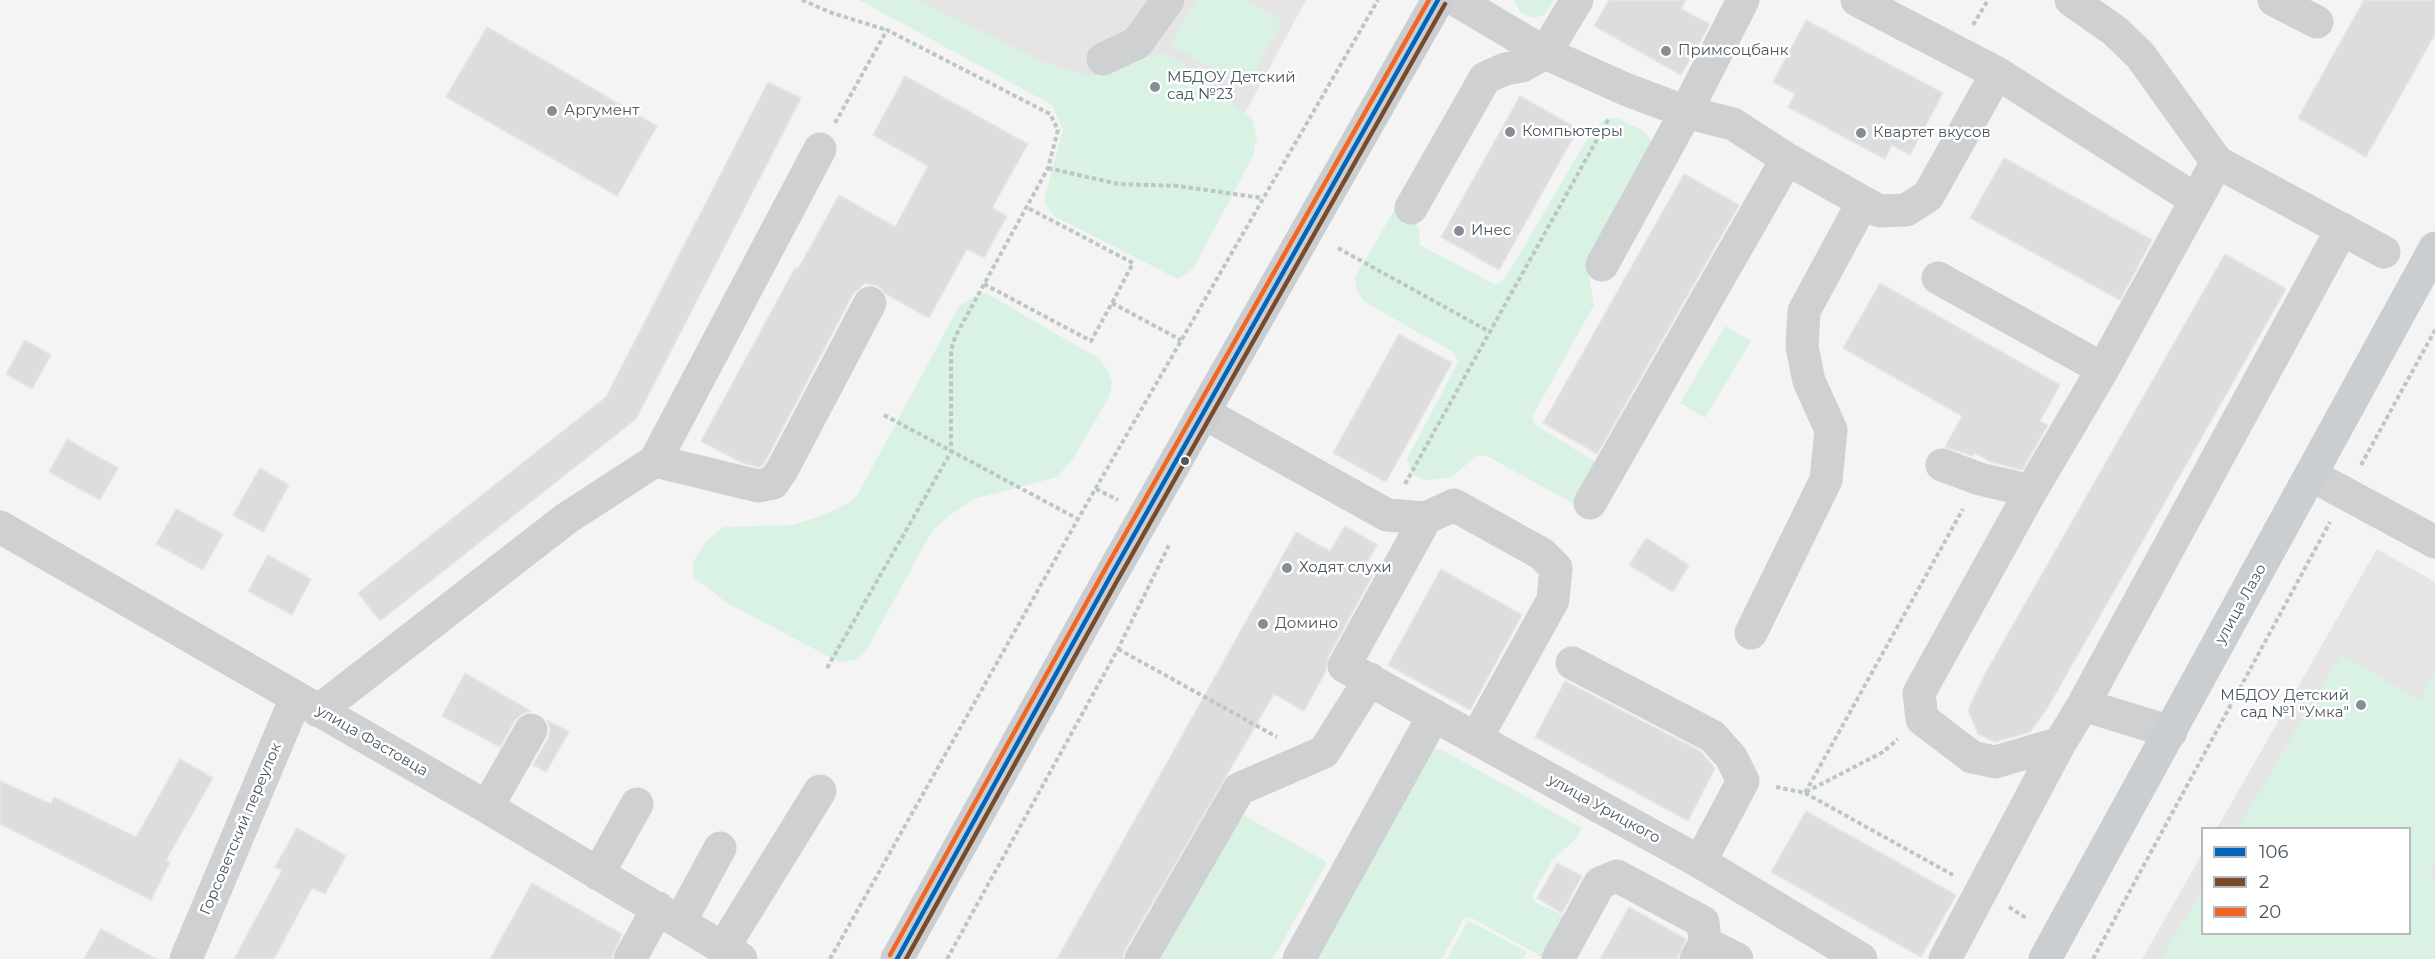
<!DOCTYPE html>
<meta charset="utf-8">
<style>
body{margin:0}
#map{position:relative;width:2435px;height:959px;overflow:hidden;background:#f4f4f4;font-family:Montserrat,sans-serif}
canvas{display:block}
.legend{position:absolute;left:2201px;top:827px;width:210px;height:108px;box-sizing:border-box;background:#fff;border:2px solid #b7bbc0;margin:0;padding:8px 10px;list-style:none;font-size:18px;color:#4a5661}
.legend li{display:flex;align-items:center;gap:12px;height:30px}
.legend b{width:30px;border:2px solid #b7bbc0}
</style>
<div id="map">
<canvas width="2435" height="959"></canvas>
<ul class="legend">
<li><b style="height:8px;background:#0065bd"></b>106</li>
<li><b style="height:8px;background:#7a4b2a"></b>2</li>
<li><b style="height:8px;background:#f26522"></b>20</li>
</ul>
</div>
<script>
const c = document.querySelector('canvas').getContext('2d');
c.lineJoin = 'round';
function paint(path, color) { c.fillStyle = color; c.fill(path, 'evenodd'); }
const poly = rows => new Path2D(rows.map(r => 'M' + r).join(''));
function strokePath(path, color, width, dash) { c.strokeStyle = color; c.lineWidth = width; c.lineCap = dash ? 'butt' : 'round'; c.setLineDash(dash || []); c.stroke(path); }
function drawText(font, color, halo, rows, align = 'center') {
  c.font = font + ' Montserrat,sans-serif'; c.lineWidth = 5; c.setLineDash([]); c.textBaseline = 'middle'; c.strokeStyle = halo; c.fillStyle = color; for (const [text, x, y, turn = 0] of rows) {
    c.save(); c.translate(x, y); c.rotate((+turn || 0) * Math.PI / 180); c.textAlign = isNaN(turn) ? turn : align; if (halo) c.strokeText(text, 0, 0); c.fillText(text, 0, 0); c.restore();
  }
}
paint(poly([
 [891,0,1306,0,1212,174],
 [2377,549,2435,582,2435,959,2142,959,2202,854,2202,934,2410,934,2410,828,2217,828]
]), '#e6e5e6');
paint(poly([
 [859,0,918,0,1046,63,1089,77,1154,55,1167,54,1181,63,1252,118,1257,137,1253,156,1193,269,1178,279,1054,216,1047,207,1044,200,1063,129,1052,105],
 [1196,0,1245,0,1283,21,1246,87,1171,45],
 [1514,0,1554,0,1544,15,1533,18,1520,12],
 [1607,118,1620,119,1645,132,1653,143,1588,270,1594,305,1532,417,1535,425,1599,464,1574,504,1487,456,1477,455,1451,478,1424,480,1413,475,1407,459,1458,362,1453,352,1363,301,1357,291,1355,277,1395,209,1413,215,1419,230,1420,245,1496,285,1506,277,1591,132],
 [986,293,1098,358,1107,369,1112,382,1109,397,1073,459,1057,477,974,499,949,516,932,531,866,651,854,660,839,662,727,603,693,577,693,562,708,539,724,527,793,525,824,515,848,503,858,494,959,306,976,295],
 [1725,326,1751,341,1705,418,1680,403],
 [2341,654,2419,700,2435,673,2435,863,2429,874,2435,878,2435,959,2161,959,2202,889,2202,934,2410,934,2410,828,2238,828],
 [1436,749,1446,752,1582,828,1575,840,1552,860,1532,896,1533,901,1564,916,1542,957,1470,917,1464,918,1442,959,1308,959,1426,753],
 [1241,814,1327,862,1273,959,1161,959],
 [1468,920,1527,952,1523,959,1447,959]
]), '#d9f2e3');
const building = poly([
 [1609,0,1686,0,1681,9,1710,24,1681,75,1594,26,1609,0],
 [2364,0,2435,0,2435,34,2366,157,2298,118,2364,0],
 [1806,20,1943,93,1910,155,1892,145,1885,159,1788,107,1795,94,1773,82,1806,20],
 [487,27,657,126,617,196,446,97,487,27],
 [905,76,1028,144,992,208,1007,216,984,258,967,249,929,318,886,294,878,286,865,283,860,288,853,294,766,460,762,466,758,467,740,462,701,441,795,268,798,269,839,195,895,227,928,166,873,135,905,76],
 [768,82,801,98,636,419,380,621,358,593,606,397,768,82],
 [1520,96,1578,129,1499,270,1441,237,1520,96],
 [2004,158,2152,240,2120,300,1970,218,2004,158],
 [1684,174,1739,205,1597,454,1543,423,1684,174],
 [2225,254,2286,289,2047,709,2030,732,1995,742,1987,738,1978,734,1968,710,1985,674,2225,254],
 [1880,283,2060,385,2040,421,2048,425,2022,470,1991,462,1975,453,1973,456,1945,447,1962,416,1843,348,1880,283],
 [1399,334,1452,363,1386,482,1333,453,1399,334],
 [25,340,51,355,32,389,6,374,25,340],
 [67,439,118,468,100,500,49,472,67,439],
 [260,468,289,485,263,532,233,515,260,468],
 [176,509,223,534,203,570,156,544,176,509],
 [1345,526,1377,545,1363,569,1373,575,1328,657,1326,671,1304,711,1274,694,1125,950,1122,959,1057,959,1296,532,1330,551,1345,526],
 [1646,538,1689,565,1673,592,1629,565,1646,538],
 [268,555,311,579,292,615,248,591,268,555],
 [1441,569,1522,615,1470,710,1388,665,1441,569],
 [465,673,531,711,522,714,515,720,500,747,442,716,465,673],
 [1565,681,1700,751,1715,768,1688,821,1535,737,1565,681],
 [547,720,569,732,546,772,533,765,548,739,550,729,547,720],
 [180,759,213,778,166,860,170,862,151,900,0,824,0,781,51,804,54,797,136,837,180,759],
 [1806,811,1956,895,1921,957,1771,872,1806,811],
 [297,828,346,856,325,894,312,888,274,959,234,959,282,870,275,867,297,828],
 [1557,863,1582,876,1562,913,1537,898,1557,863],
 [532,883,622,934,611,959,490,959,532,883],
 [1629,907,1686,939,1677,959,1600,959,1629,907],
 [101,929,156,959,84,959,101,929]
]);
paint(building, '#ddddde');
strokePath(building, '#e5e6e7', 1.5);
strokePath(poly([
 [802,0,832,13,887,30],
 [1973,25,1988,0],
 [1048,168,1118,184,1178,186,1262,198],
 [1338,248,1490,332],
 [984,284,1091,341,1112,303,1133,263,1026,207],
 [1112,303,1181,340],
 [884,415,1078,519],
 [2361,465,2435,330],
 [1405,484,1609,118],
 [1096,489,1118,500],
 [1118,649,1277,737],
 [827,668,951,452,951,351,955,337,1048,168,1058,130,1050,114,887,30,835,123],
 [1776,787,1805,793,1963,509],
 [1806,792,1883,752,1898,739],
 [1805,793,1953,875],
 [2009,907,2026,918],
 [830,959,1078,519,1378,0],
 [947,959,1118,649,1170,543],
 [2093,959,2330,522]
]), '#bcc7c4', 4, [4.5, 3]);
strokePath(poly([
 [1456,0,1545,53,1625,89,1686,112,1733,124,1787,159,1879,211,1906,210,1928,196,1997,73],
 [1857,0,1997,73,2196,200],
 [2071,0,2115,31,2140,55,2217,162,2384,252],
 [2274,0,2317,22],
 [1103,59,1137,43,1168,0],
 [1411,208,1485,78,1505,69,1522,66,1545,53,1577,0],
 [1602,265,1686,112,1743,0],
 [1938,278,2103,369],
 [1204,413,1387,515,1426,518],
 [655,461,820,149],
 [1942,465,1980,479,2031,491],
 [2311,475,2435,542],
 [1590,503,1787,159],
 [0,527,487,807,741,959],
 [1751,633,1826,480,1831,430,1809,381,1802,347,1804,311,1863,202],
 [1572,663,1712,736,1731,757,1743,781,1700,862],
 [2083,705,2171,732],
 [318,711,567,518,655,461,758,486,773,483,782,470,870,303],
 [1477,737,1553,600,1556,568,1542,554,1454,505,1426,518,1344,666,1700,862,1861,959],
 [2060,743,1995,762,1972,757,1922,719,1919,693,2031,491,2103,369,2217,162],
 [487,807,531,730],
 [598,874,637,804],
 [680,922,720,848],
 [1705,943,1737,959],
 [723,948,820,791],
 [186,959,296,698],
 [630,959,658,908],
 [1141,959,1239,789,1324,752,1370,679],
 [1299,959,1434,715],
 [1558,959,1600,883,1617,876,1703,922,1705,943,1696,959],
 [1945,959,2060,743,2083,705,2342,229]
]), '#ced0d2', 33);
strokePath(poly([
 [897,959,1110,577,1438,0],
 [2045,959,2435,248]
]), '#caced1', 33);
strokePath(poly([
 [897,959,1110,577,1438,0]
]), '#0065bd', 4.5);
strokePath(poly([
 [906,959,1117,581,1445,4]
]), '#7a4b2a', 4.5);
strokePath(poly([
 [890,955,1103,573,1429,0]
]), '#f26522', 4.5);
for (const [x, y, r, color] of [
 [1666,51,6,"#868d94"],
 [1155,87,6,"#868d94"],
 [552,111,6,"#868d94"],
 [1510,132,6,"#868d94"],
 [1861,133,6,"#868d94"],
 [1459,231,6,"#868d94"],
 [1185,461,5,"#4a5661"],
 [1287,568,6,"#868d94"],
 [1263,624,6,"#868d94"],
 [2361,705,6,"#868d94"]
]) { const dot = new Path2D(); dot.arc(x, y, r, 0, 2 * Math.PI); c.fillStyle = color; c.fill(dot); strokePath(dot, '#fff', 2); }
drawText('15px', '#4a5661', '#fff', [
 ["Примсоцбанк",1678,51],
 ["МБДОУ Детский",1167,78],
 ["сад №23",1167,95],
 ["Аргумент",564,111],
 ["Компьютеры",1522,132],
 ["Квартет вкусов",1873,133],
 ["Инес",1471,231],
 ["Ходят слухи",1299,568],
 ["Домино",1275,624],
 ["МБДОУ Детский",2349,696,"right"],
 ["сад №1 \"Умка\"",2349,713,"right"]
], 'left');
drawText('15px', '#4a5661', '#fff', [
 ["улица Лазо",2241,604,-61],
 ["улица Фастовца",372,741,30],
 ["улица Урицкого",1604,809,29],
 ["Горсоветский переулок",241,829,-67]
]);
</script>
